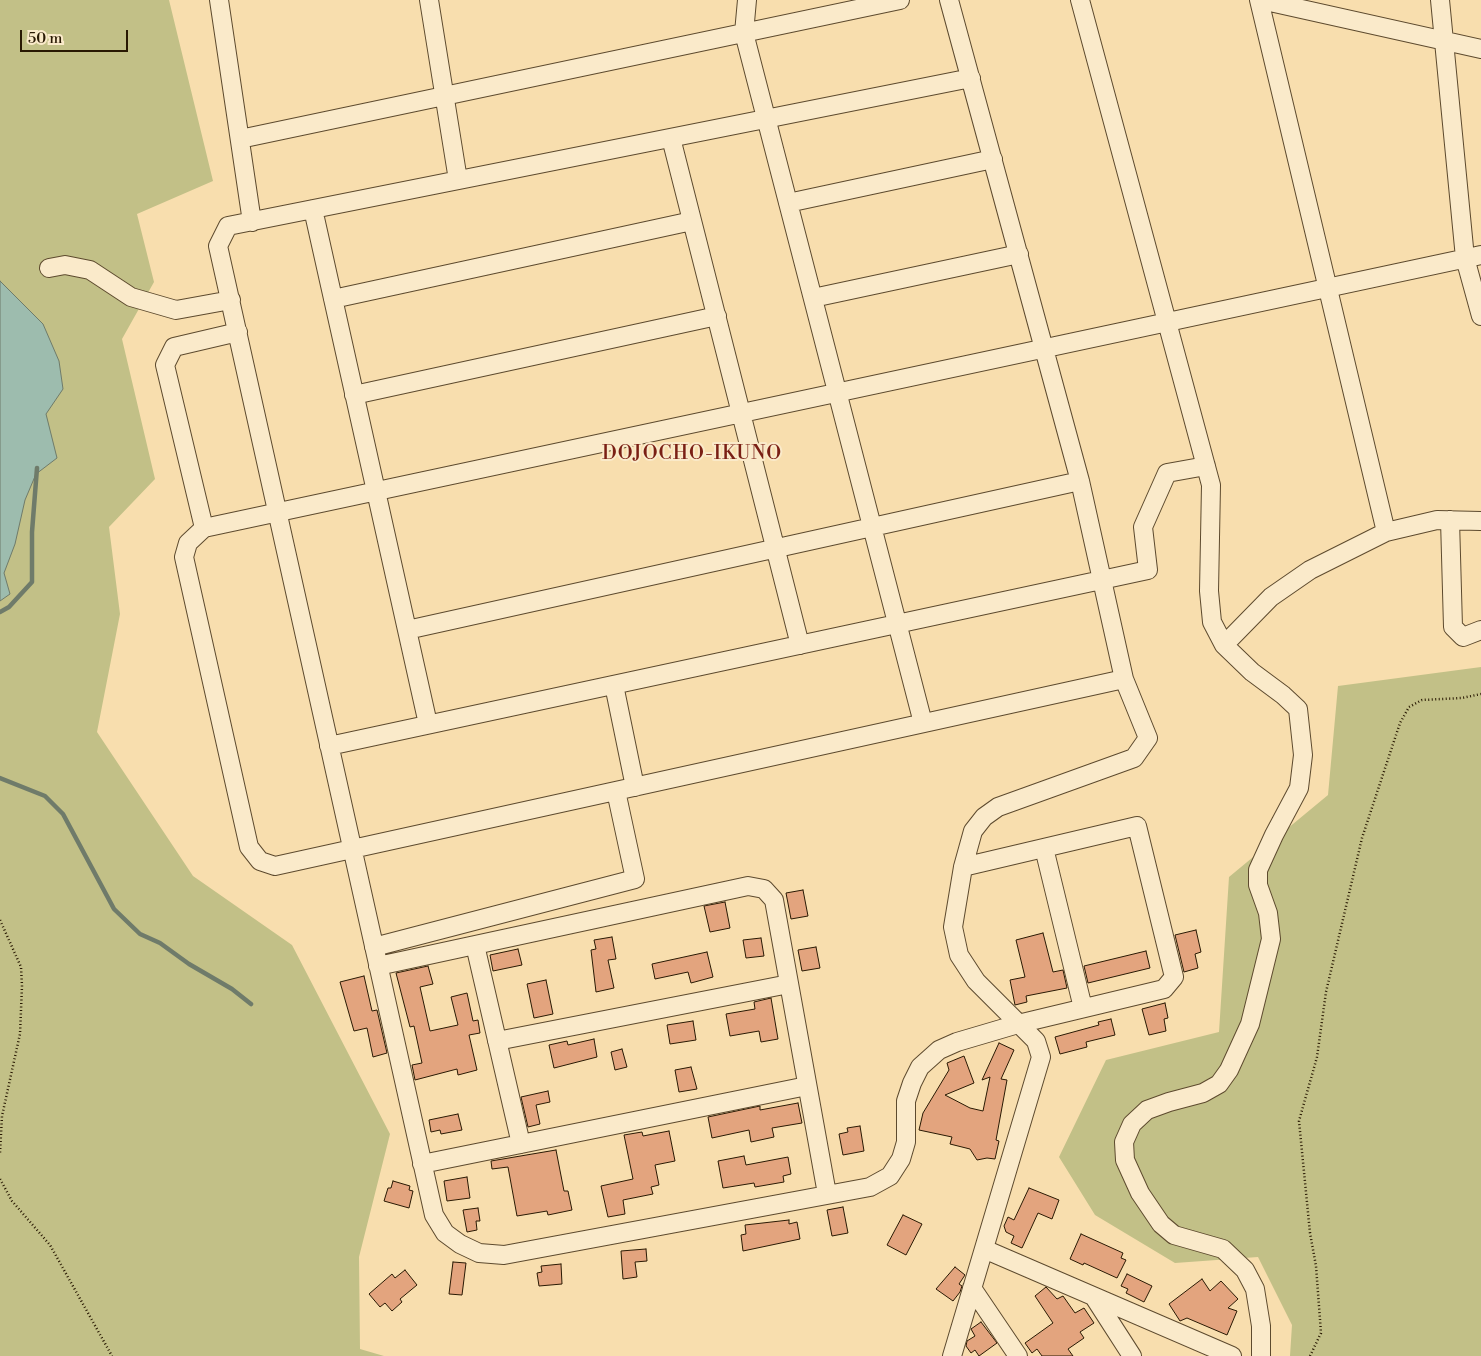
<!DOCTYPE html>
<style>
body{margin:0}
#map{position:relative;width:1481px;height:1356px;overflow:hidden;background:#f8deae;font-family:"Libre Bodoni",serif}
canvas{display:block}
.scale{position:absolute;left:20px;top:30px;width:108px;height:22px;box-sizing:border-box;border:2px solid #291903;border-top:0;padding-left:6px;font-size:15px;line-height:18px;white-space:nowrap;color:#291903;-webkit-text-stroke:4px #faeaca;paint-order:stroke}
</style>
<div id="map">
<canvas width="1481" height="1356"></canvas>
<div class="scale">50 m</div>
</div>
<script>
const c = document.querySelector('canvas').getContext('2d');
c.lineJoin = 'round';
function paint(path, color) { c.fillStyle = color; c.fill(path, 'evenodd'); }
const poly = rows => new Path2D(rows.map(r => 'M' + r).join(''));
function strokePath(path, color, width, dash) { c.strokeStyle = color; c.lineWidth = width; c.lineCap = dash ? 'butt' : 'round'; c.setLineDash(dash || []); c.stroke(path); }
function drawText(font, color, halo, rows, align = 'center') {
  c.font = font + ' "Libre Bodoni",serif'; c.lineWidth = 4; c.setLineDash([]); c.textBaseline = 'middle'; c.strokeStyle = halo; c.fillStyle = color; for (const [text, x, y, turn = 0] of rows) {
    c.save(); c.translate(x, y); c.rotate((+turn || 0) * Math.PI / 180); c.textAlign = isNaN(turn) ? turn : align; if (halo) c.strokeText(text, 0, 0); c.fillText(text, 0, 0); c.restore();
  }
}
paint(poly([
 [0,0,169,0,213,181,137,214,154,282,122,339,155,479,109,527,120,614,97,732,193,876,292,945,390,1134,359,1257,360,1349,384,1356,0,1356],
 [1481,667,1481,1356,1290,1356,1292,1325,1258,1257,1175,1263,1095,1215,1059,1157,1106,1060,1219,1032,1229,877,1328,795,1338,686]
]), '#c2c087');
const water = poly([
 [0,281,43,324,59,361,63,389,46,414,57,458,36,474,25,500,15,544,4,573,10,594,0,601,0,281]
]);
paint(water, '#9dbcae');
strokePath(water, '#6f7b6a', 1);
strokePath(poly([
 [0,612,9,607,32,582,32,532,37,468],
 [0,778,45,796,63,814,114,909,140,934,160,943,189,964,232,989,251,1004]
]), '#6f7b6a', 4.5);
const building = poly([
 [803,890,808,916,791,919,786,893,803,890],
 [725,902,730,928,710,932,704,906,725,902],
 [1196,930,1201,952,1195,954,1198,968,1184,972,1175,935,1196,930],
 [1043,933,1053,972,1063,970,1067,988,1026,996,1027,1002,1015,1005,1010,980,1025,977,1016,940,1043,933],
 [612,937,616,959,608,960,614,988,596,992,591,950,596,949,594,940,612,937],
 [761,938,764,956,746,958,743,940,761,938],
 [816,947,820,968,802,971,798,950,816,947],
 [518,949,522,965,493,971,490,955,518,949],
 [1146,951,1150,968,1088,983,1084,966,1146,951],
 [707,952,713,977,691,983,688,972,655,979,652,964,707,952],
 [428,966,433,984,420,987,430,1031,458,1025,451,997,467,993,473,1021,478,1020,480,1033,469,1035,477,1070,458,1075,457,1069,415,1080,412,1065,422,1063,414,1026,410,1027,396,973,428,966],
 [364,976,372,1011,377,1010,387,1053,373,1057,367,1028,354,1031,340,982,364,976],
 [546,980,553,1014,534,1018,527,984,546,980],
 [771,998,778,1039,761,1042,759,1031,730,1036,726,1014,755,1009,754,1002,771,998],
 [1165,1003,1168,1018,1164,1019,1166,1031,1149,1035,1142,1009,1165,1003],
 [1111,1019,1115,1035,1086,1042,1087,1047,1060,1054,1055,1037,1099,1025,1098,1022,1111,1019],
 [693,1021,696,1040,670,1044,667,1025,693,1021],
 [594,1039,597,1057,554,1068,549,1045,567,1041,568,1045,594,1039],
 [999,1043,1014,1050,1001,1079,1007,1080,996,1140,999,1141,995,1159,987,1158,977,1160,970,1149,950,1144,952,1137,919,1130,923,1113,949,1070,947,1063,964,1056,974,1083,945,1095,970,1108,983,1111,990,1077,982,1080,999,1043],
 [622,1049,627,1067,615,1070,611,1052,622,1049],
 [691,1067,697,1089,679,1092,675,1070,691,1067],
 [548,1091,550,1102,536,1105,540,1124,528,1127,521,1097,548,1091],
 [798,1103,802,1123,772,1128,774,1137,751,1142,749,1130,712,1138,708,1117,760,1106,760,1110,798,1103],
 [458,1114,462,1130,441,1134,440,1130,431,1132,429,1120,458,1114],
 [860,1126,864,1151,843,1155,839,1134,848,1132,847,1128,860,1126],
 [669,1131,675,1161,655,1165,659,1185,651,1187,653,1194,623,1200,625,1214,608,1217,601,1186,633,1179,624,1135,642,1132,643,1136,669,1131],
 [556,1150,564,1191,568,1191,572,1210,548,1215,547,1211,517,1216,508,1167,492,1169,491,1161,556,1150],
 [744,1156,746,1165,788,1157,791,1174,783,1176,784,1182,755,1187,754,1183,723,1188,718,1161,744,1156],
 [467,1177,470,1198,447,1201,444,1181,467,1177],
 [393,1181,410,1186,409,1190,413,1191,409,1208,384,1201,388,1188,391,1188,393,1181],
 [1029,1188,1059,1200,1052,1219,1038,1213,1022,1248,1011,1243,1014,1236,1006,1232,1004,1226,1008,1217,1014,1220,1029,1188],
 [843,1207,848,1233,832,1236,827,1210,843,1207],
 [478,1208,480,1221,476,1221,477,1230,467,1232,463,1210,478,1208],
 [903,1215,922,1224,906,1255,887,1245,903,1215],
 [789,1220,789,1224,797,1222,800,1239,743,1251,741,1235,746,1234,745,1225,789,1220],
 [1081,1234,1123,1253,1121,1258,1126,1260,1117,1278,1084,1263,1083,1265,1070,1259,1081,1234],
 [646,1249,647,1261,635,1262,637,1277,623,1279,621,1251,646,1249],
 [453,1262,466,1263,462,1295,449,1294,453,1262],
 [561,1264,562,1284,539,1286,537,1273,542,1272,541,1266,561,1264],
 [955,1267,965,1275,959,1284,962,1286,960,1292,953,1301,936,1289,955,1267],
 [405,1270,417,1285,400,1299,402,1302,392,1311,385,1303,380,1307,369,1294,392,1274,395,1278,405,1270],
 [1127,1274,1152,1286,1144,1302,1126,1293,1128,1289,1121,1286,1127,1274],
 [1202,1279,1210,1291,1221,1281,1238,1299,1228,1308,1237,1311,1227,1335,1187,1318,1180,1321,1169,1304,1202,1279],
 [1046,1287,1057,1299,1063,1296,1075,1313,1084,1308,1094,1323,1080,1332,1084,1338,1068,1349,1073,1356,1042,1356,1037,1349,1032,1353,1025,1343,1053,1323,1035,1296,1046,1287],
 [981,1322,997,1343,979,1356,975,1350,971,1353,966,1346,967,1341,975,1336,971,1329,981,1322]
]);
paint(building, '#e3a47e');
strokePath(building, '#291903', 1);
const minor = poly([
 [219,0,252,222],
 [429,0,458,180],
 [747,0,744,33,923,723],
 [949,0,1080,481,1124,679,1148,738,1134,758,998,807,984,817,973,831,963,867,953,927,959,955,976,981,1036,1041,1041,1057,952,1356],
 [1080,0,1211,485,1209,591,1212,622,1224,645,1252,672,1283,695,1298,709,1303,755,1299,788,1274,835,1258,870,1258,885,1268,913,1271,939,1250,1024,1229,1070,1219,1084,1203,1093,1169,1102,1147,1110,1132,1124,1124,1142,1125,1160,1140,1193,1161,1224,1174,1235,1223,1249,1245,1270,1255,1289,1261,1326,1261,1356],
 [1259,0,1386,532],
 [1261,0,1481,49],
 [1440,0,1465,258,1481,316],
 [671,138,800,645],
 [240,139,900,0],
 [788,203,993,159],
 [313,209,428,724],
 [49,268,65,265,90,270,131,297,176,310,231,300],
 [813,298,1019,254],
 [333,299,692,221],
 [354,395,717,316],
 [1450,520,1453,627,1463,637,1481,630],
 [204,528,165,365,174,347,238,332],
 [407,630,1080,481],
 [1224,645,1271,597,1310,570,1386,532,1437,520,1481,521],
 [1124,679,275,866,260,861,249,847,184,557,188,543,204,528,1481,255],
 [614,685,635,787],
 [329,746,1148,570,1143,527,1167,473,1206,466],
 [1044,848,1083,1008],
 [963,867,1137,826,1174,977,1164,989,1018,1024,957,1042,939,1050,920,1067,912,1083,906,1101,906,1142,901,1159,890,1176,870,1187,504,1255,479,1253,460,1244,445,1233,434,1215,218,246,228,226,971,78],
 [475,945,521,1144],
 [374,947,635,879,616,791],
 [378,966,748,886,764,889,774,900,827,1194],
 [497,1041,789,984],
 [422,1164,807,1086],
 [984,1249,1232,1356],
 [972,1288,1018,1356],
 [1094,1297,1132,1356]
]);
strokePath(minor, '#5d4a2e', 20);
strokePath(poly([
 [0,920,21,967,22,986,20,1034,2,1116,0,1153],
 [0,1179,12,1201,50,1245,112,1356],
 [1310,1356,1321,1333,1316,1266,1310,1233,1299,1121,1317,1057,1326,992,1362,838,1400,723,1409,707,1422,700,1462,698,1481,694]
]), '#291903', 2.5, [1, 2.5]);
strokePath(minor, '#faeaca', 18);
c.letterSpacing = '1px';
drawText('19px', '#7a1f14', '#faeaca', [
 ["DOJOCHO-IKUNO",692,454]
]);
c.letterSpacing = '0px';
</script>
